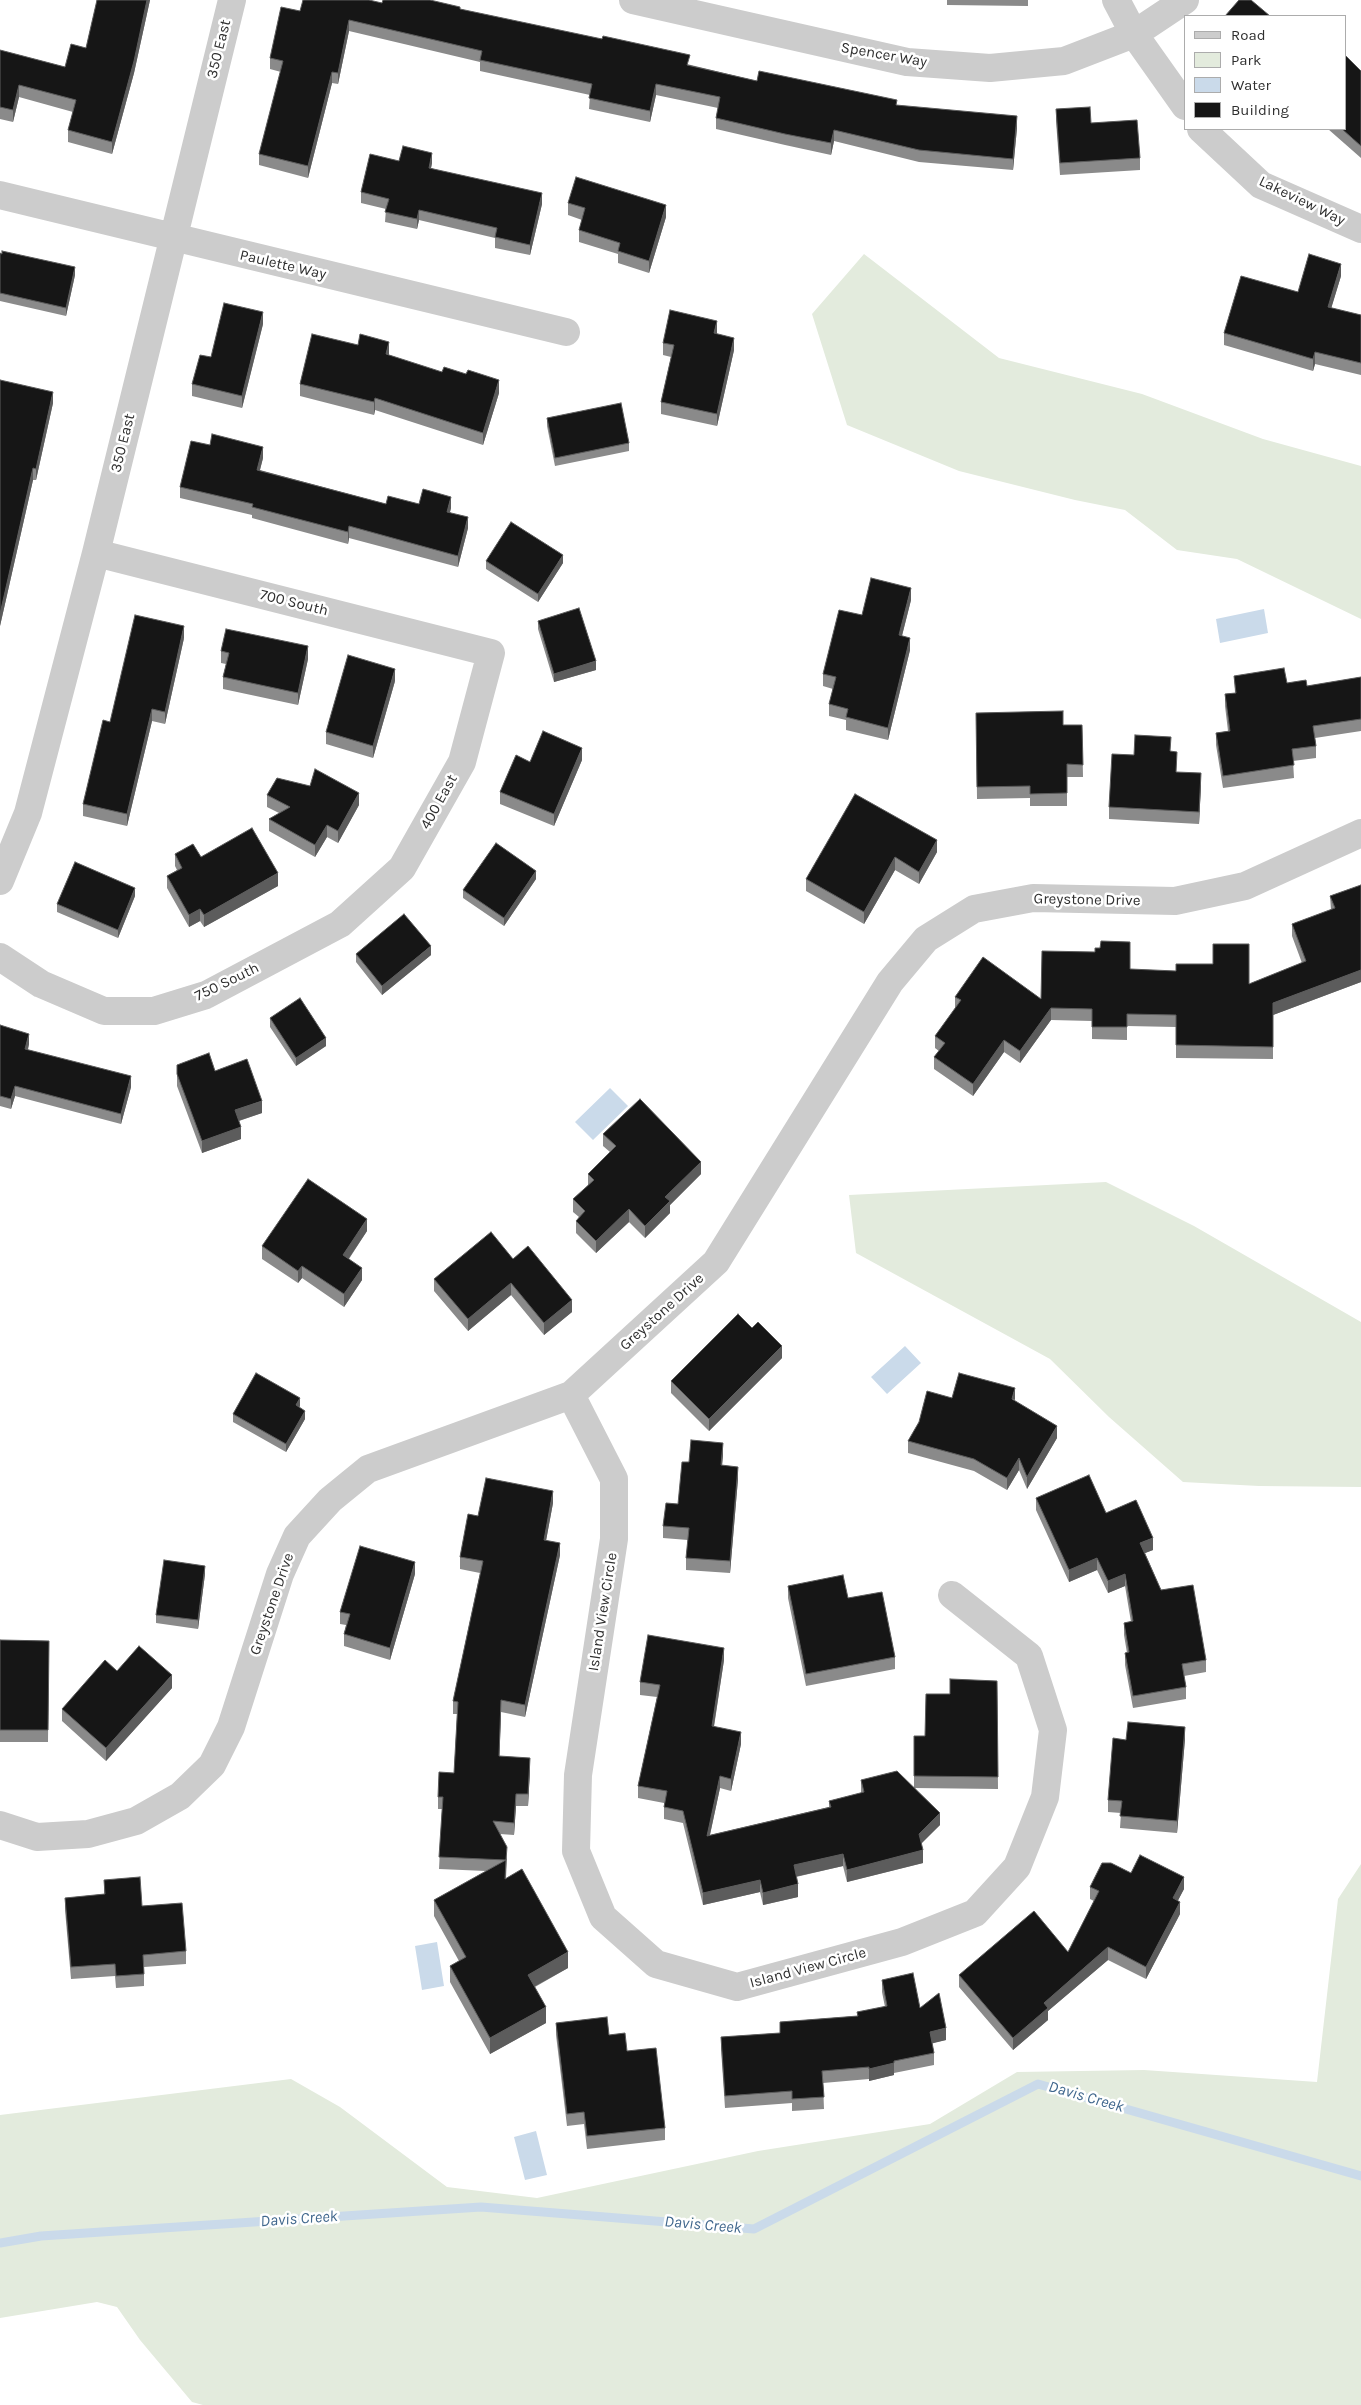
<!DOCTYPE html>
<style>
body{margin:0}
#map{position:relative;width:1361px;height:2405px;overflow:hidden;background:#fff;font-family:Karla,sans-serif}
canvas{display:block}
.legend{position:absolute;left:1184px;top:15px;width:162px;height:115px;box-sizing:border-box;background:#fff;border:1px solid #acacac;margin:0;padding:6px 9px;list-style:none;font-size:15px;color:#2f2f2f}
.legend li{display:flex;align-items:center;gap:10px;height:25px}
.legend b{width:25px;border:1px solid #acacac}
</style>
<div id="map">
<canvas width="1361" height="2405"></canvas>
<ul class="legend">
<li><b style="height:6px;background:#ccc"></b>Road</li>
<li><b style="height:14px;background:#e3ebdd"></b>Park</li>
<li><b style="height:14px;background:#cadaea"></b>Water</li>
<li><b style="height:14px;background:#161616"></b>Building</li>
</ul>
</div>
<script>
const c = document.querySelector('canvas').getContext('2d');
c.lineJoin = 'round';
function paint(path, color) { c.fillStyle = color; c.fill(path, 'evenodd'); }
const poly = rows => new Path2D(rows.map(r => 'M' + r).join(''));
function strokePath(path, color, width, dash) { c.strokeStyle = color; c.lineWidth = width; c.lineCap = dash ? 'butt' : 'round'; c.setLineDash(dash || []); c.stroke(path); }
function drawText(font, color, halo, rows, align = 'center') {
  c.font = font + ' Karla,sans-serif'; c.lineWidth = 5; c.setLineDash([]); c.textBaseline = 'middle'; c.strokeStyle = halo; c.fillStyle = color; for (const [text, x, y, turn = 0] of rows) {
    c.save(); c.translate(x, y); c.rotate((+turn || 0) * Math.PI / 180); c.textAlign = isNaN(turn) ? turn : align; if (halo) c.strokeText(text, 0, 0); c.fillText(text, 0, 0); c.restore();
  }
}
paint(poly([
 [864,254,999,358,1142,394,1263,439,1361,466,1361,619,1237,559,1177,550,1125,510,1075,500,959,471,847,425,812,314],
 [1106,1182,1194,1226,1361,1322,1361,1487,1259,1486,1183,1482,1109,1417,1050,1359,856,1253,849,1195],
 [1361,1864,1361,2405,203,2405,192,2402,140,2340,117,2307,97,2302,0,2318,0,2115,291,2079,340,2107,447,2187,537,2198,758,2151,930,2124,1017,2072,1144,2070,1317,2082,1338,1899]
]), '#e3ebdd');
paint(poly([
 [1264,609,1268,633,1220,643,1216,619],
 [610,1088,628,1106,593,1140,575,1122],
 [905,1346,921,1363,887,1394,871,1377],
 [437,1942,444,1986,422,1990,415,1946],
 [536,2131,547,2175,525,2180,514,2137]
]), '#cadaea');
strokePath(poly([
 [0,2243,41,2236,481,2207,754,2229,1038,2084,1361,2176]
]), '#cadaea', 9);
strokePath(poly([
 [633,0,907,62,990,68,1064,61,1134,34,1185,0],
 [1116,0,1134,34,1185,106],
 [1201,129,1261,185,1361,229],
 [0,195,566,332],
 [0,881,28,813,96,553,232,0],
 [0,957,41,984,104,1011,154,1011,206,995,340,924,402,868,462,762,491,653,96,553],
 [571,1395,614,1479,614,1539,578,1775,576,1851,603,1917,656,1964,737,1987,902,1942,975,1913,1017,1867,1045,1797,1053,1730,1029,1656,952,1595],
 [0,1825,37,1837,88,1834,136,1821,180,1796,212,1765,231,1727,280,1574,297,1536,330,1500,368,1469,571,1395,716,1262,890,982,926,939,974,909,1033,898,1175,901,1245,886,1361,833]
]), '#ccc', 28);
paint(poly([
 [97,0,150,0,134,73,112,154,68,142,68,130,73,112,19,97,13,122,0,119,0,50,65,67,86,48],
 [947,0,1028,0,1028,6,947,5],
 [382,3,460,9,757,81,897,105,1017,128,1013,170,919,162,834,141,831,155,785,145,716,129,716,118,718,108,656,95,650,122,589,109,590,95,480,71,480,62,349,31,338,84,332,83,308,178,259,165,259,154,281,72,270,69,270,58,300,11],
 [1361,71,1361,158,1328,129,1345,129],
 [1056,109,1091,123,1140,158,1140,170,1060,175,1056,121],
 [399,161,432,163,431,168,542,204,530,255,495,248,495,238,419,220,417,229,385,222,386,209,361,203,361,192],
 [568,203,666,217,649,273,618,263,618,254,579,242,579,230,582,220,568,215],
 [0,253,75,275,66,316,0,301],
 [1341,276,1331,308,1361,315,1361,375,1315,364,1313,371,1224,345,1224,333,1298,292],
 [263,324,242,408,192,396,192,384,211,357],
 [716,334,734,350,717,426,661,414,661,402,671,357,663,355,663,343],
 [389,355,499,393,483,445,375,410,374,415,300,396,300,384],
 [0,380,53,403,36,480,33,480,0,626],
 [547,418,629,443,629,451,555,466,547,426],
 [263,458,260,470,386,504,419,504,451,508,450,512,468,528,458,567,349,538,348,544,252,518,252,515,180,498,180,487],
 [486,561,563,563,538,602,486,569],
 [911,600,902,636,910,650,888,740,846,730,846,720,829,716,829,704,833,689,823,686,823,674,862,615],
 [538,621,596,670,554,682,538,629],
 [184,638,165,724,152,721,127,826,83,816,83,804,110,722],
 [221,651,308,659,298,705,223,689,223,677,226,664,221,663],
 [1234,676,1307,686,1361,677,1361,731,1315,738,1316,746,1316,758,1293,761,1294,778,1223,788,1216,745,1216,733,1228,731,1225,706,1225,694,1235,693],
 [395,681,373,758,326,744,326,732],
 [976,713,1063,725,1082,725,1083,777,1067,777,1067,806,1030,806,1030,798,977,799],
 [1171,751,1176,772,1201,785,1199,824,1109,819,1109,807,1134,755],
 [582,760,554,826,500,804,500,792,530,762],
 [267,795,359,805,338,843,327,837,315,857,269,831,269,819,279,813,267,807],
 [937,840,937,852,919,884,895,870,864,924,806,891,806,879],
 [175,854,201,857,278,886,204,927,200,921,189,927,167,888,167,876,177,870,175,866],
 [536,879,504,926,463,898,463,890],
 [1361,885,1361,982,1273,1015,1273,1059,1176,1058,1176,1027,1127,1026,1127,1040,1092,1039,1092,1021,1051,1020,1020,1063,1004,1052,973,1096,934,1069,934,1057,939,1051,935,1048,935,1036,955,1009,955,997,1041,999,1130,969,1249,984,1302,963,1292,936,1292,924,1331,910,1330,896],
 [135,896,118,938,57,912,57,904],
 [356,954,431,955,382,995,356,962],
 [270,1018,326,1046,296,1066,270,1027],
 [0,1025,29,1044,28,1050,131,1087,121,1124,15,1096,11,1109,0,1106],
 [177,1065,215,1071,262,1113,239,1121,241,1139,202,1153,177,1086],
 [603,1134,701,1174,670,1205,670,1213,645,1238,629,1222,596,1253,576,1233,576,1221,579,1217,573,1212,573,1199,588,1186,588,1174,610,1152,603,1146],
 [367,1231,349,1259,362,1280,344,1307,302,1278,298,1283,262,1259,262,1246],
 [513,1259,572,1312,544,1335,511,1295,468,1331,434,1291,434,1279],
 [782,1358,709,1431,671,1393,671,1381],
 [952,1398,1057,1438,1027,1489,1019,1470,1007,1490,974,1471,908,1453,908,1441],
 [300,1406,299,1407,305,1419,286,1452,233,1422,233,1414],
 [723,1455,722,1465,738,1479,730,1573,686,1570,686,1558,688,1540,663,1538,663,1526,678,1504,689,1462],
 [1036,1498,1106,1513,1153,1550,1145,1553,1161,1590,1206,1660,1206,1672,1184,1676,1186,1687,1186,1699,1133,1708,1125,1665,1125,1653,1127,1653,1124,1635,1124,1623,1131,1622,1125,1586,1108,1593,1097,1570,1069,1582,1036,1510],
 [553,1503,546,1540,560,1555,525,1717,501,1712,499,1756,530,1770,528,1806,516,1806,514,1835,500,1834,507,1859,506,1878,568,1968,535,1987,546,2023,490,2054,450,1982,450,1966,459,1961,434,1916,434,1900,486,1871,439,1869,442,1809,438,1809,438,1797,454,1773,457,1714,453,1714,453,1701,480,1573,460,1569,460,1557,478,1516],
 [205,1574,198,1629,156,1623,156,1615],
 [415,1574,390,1660,344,1646,344,1634,346,1625,340,1624,340,1612],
 [788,1586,895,1657,895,1669,806,1686,788,1598],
 [0,1640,49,1641,48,1742,0,1742],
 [724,1660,714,1727,741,1744,731,1791,720,1788,710,1835,829,1807,829,1801,861,1793,861,1780,914,1787,914,1736,925,1736,950,1694,997,1681,998,1789,915,1788,940,1825,921,1843,923,1863,847,1882,843,1866,796,1877,798,1897,763,1905,760,1892,703,1905,683,1823,664,1819,664,1803,638,1798,638,1786,657,1697,640,1695,640,1682],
 [117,1671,172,1688,106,1761,62,1721,62,1709],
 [1185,1739,1177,1833,1120,1828,1121,1813,1108,1812,1108,1800,1126,1740],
 [1131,1873,1184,1889,1178,1900,1180,1914,1146,1979,1108,1960,1048,2011,1048,2020,1013,2050,959,1987,959,1975,1068,1952,1094,1901,1090,1899,1090,1887],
 [104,1880,142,1906,186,1951,186,1964,144,1967,144,1986,116,1988,115,1976,71,1979,65,1910,65,1898,104,1894],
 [882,1980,920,2008,946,2040,932,2043,934,2053,934,2065,894,2073,894,2075,869,2081,869,2079,823,2083,824,2109,792,2111,792,2103,725,2108,721,2049,721,2037,780,2033,780,2022,857,2016,857,2012,885,2007,882,1992],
 [556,2023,609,2035,627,2051,665,2128,665,2140,587,2149,584,2124,567,2126,556,2035]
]), '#8a8a8a');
paint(poly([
 [147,0,150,0,134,73,112,154,112,142],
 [349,20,349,31,338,84,338,73],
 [332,72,332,83,308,178,308,166],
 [656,84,656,95,650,122,650,111],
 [19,85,19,97,13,122,13,110],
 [1017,116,1017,128,1013,170,1013,159],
 [834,130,834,141,831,155,831,143],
 [432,153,432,163,429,178,429,168],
 [542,193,542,204,530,255,530,245],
 [666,205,666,217,649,273,649,261],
 [419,210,419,220,417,229,417,219],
 [1341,264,1341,276,1328,319,1328,307],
 [75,267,75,275,66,316,66,308],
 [263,312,263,324,242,408,242,396],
 [717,321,717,333,714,345,714,333],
 [734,338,734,350,717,426,717,414],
 [389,342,389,354,386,366,386,354],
 [1315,352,1315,364,1313,371,1313,359],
 [499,380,499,393,483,445,483,433],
 [53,392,53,403,36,480,36,469],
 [375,398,375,410,374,415,374,402],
 [263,447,263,458,257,481,257,470],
 [33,468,33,480,0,626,0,614],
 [451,497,451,508,447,523,447,512],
 [468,517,468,528,458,567,458,556],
 [349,526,349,538,348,544,348,532],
 [563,555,563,563,538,602,538,594],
 [911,588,911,600,899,647,899,635],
 [184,626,184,638,165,724,165,712],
 [910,638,910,650,888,740,888,728],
 [308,646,308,659,298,705,298,693],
 [596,661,596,670,554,682,554,674],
 [395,669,395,681,373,758,373,746],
 [152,709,152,721,127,826,127,814],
 [582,748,582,760,554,826,554,814],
 [1201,773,1201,785,1199,824,1199,812],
 [359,793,359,805,338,843,338,831],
 [327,825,327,837,315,857,315,845],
 [937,840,937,852,919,884,919,872],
 [895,857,895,870,864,924,864,912],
 [536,871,536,879,504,926,504,918],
 [278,873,278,886,204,927,204,915],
 [135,888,135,896,118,938,118,930],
 [200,909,200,921,189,927,189,915],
 [431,946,431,955,382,995,382,986],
 [1361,970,1361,982,1273,1015,1273,1003],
 [1051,1008,1051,1020,1020,1063,1020,1051],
 [29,1034,29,1044,25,1060,25,1049],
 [326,1038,326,1046,296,1066,296,1058],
 [1004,1040,1004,1052,973,1096,973,1084],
 [131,1076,131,1087,121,1124,121,1114],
 [15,1086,15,1096,11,1109,11,1099],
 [262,1101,262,1113,235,1122,235,1110],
 [241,1127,241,1139,202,1153,202,1141],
 [701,1162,701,1174,670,1205,670,1213,645,1238,645,1226,665,1197],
 [629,1209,629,1222,596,1253,596,1241],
 [367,1219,367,1231,343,1267,343,1255],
 [302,1266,302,1278,298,1283,298,1271],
 [362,1268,362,1280,344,1307,344,1294],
 [511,1283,511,1295,468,1331,468,1319],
 [572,1300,572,1312,544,1335,544,1323],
 [782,1346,782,1358,709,1431,709,1419],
 [1015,1388,1015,1400,1012,1399],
 [300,1398,300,1406,296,1413,296,1405],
 [305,1411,305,1419,286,1452,286,1444],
 [1057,1426,1057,1438,1027,1489,1027,1477],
 [723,1443,723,1455,721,1477,721,1465],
 [1019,1458,1019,1470,1007,1490,1007,1478],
 [738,1467,738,1479,730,1573,730,1561],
 [553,1491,553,1503,544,1552,544,1540],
 [1153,1538,1153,1550,1140,1555,1140,1543],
 [560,1543,560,1555,525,1717,525,1705],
 [1097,1558,1097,1570,1069,1582,1069,1570],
 [415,1562,415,1574,390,1660,390,1648],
 [205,1566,205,1574,198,1629,198,1620],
 [1125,1574,1125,1586,1108,1593,1108,1581],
 [724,1648,724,1660,712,1738,712,1726],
 [172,1675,172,1688,106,1761,106,1748],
 [501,1700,501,1712,499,1768,499,1756],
 [1185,1727,1185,1739,1177,1833,1177,1821],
 [741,1732,741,1744,731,1791,731,1779],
 [530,1758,530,1770,528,1806,528,1794],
 [720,1776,720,1788,707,1848,707,1836],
 [516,1794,516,1806,514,1835,514,1823],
 [940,1813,940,1825,919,1846,919,1834],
 [923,1850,923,1863,847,1882,847,1870],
 [843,1854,843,1866,794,1877,794,1865],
 [1184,1877,1184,1889,1173,1910,1173,1898],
 [760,1880,760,1892,703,1905,703,1893],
 [798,1884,798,1897,763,1905,763,1893],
 [1180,1902,1180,1914,1146,1979,1146,1967],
 [1108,1947,1108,1960,1048,2011,1048,2020,1013,2050,1013,2038,1044,2003],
 [568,1952,568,1968,528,1990,528,1975],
 [546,2007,546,2023,490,2054,490,2038],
 [946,2028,946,2040,930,2044,930,2032],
 [894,2063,894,2075,869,2081,869,2069]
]), '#5c5c5c');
const building = poly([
 [97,0,147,0,134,61,112,142,68,130,76,100,19,85,13,110,0,107,0,50,65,67,71,44,86,48,97,0],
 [303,0,369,0,382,3,383,0,430,0,460,7,460,9,602,39,603,36,690,55,687,65,757,81,759,71,897,100,896,105,1017,116,1013,159,919,150,834,130,831,143,785,134,716,118,720,97,656,84,650,111,589,98,592,84,480,60,482,51,349,20,338,73,332,72,308,166,259,154,283,61,270,58,281,7,300,11,303,0],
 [1239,0,1251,0,1270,16,1225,16,1239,0],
 [1345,55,1361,71,1361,146,1342,129,1345,129,1345,55],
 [1090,107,1091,123,1137,120,1140,158,1060,163,1056,109,1090,107],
 [403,146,432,153,429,168,542,193,530,245,495,237,497,228,419,210,417,219,385,212,389,199,361,192,370,154,399,161,403,146],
 [576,177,666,205,649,261,618,251,620,243,579,230,585,208,568,203,576,177],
 [2,251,75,267,66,308,0,293,0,253,2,254,2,251],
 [1309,254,1341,264,1328,307,1361,315,1361,363,1315,352,1313,359,1224,333,1241,276,1298,292,1309,254],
 [224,303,263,312,242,396,192,384,200,355,211,357,224,303],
 [670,310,717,321,714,333,734,338,717,414,661,402,674,345,663,343,670,310],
 [312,334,358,345,360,334,389,342,386,354,442,372,444,367,466,374,468,370,499,380,483,433,375,398,374,402,300,384,312,334],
 [0,380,53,392,36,469,33,468,0,614,0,380],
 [621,403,629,443,555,458,547,418,621,403],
 [212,434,263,447,257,470,386,504,388,496,419,504,423,489,451,497,447,512,468,517,458,556,349,526,348,532,252,507,253,504,180,487,191,441,210,445,212,434],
 [511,522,563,555,538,594,486,561,511,522],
 [871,578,911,588,899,635,910,638,888,728,846,717,848,709,829,704,836,677,823,674,839,610,862,615,871,578],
 [579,608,596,661,554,674,538,621,579,608],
 [135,615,184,626,165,712,152,709,127,814,83,804,103,720,110,722,135,615],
 [226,629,308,646,298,693,223,677,229,653,221,651,226,629],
 [348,655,395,669,373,746,326,732,348,655],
 [1284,668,1287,683,1306,680,1307,686,1361,677,1361,719,1313,726,1316,746,1292,749,1294,765,1223,776,1216,733,1230,731,1225,694,1236,693,1234,676,1284,668],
 [1063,711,1063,725,1082,725,1083,765,1067,764,1067,793,1030,794,1030,786,977,787,976,713,1063,711],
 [543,731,582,748,554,814,500,792,516,755,530,762,543,731],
 [1135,735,1171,737,1170,751,1177,752,1176,772,1201,773,1199,812,1109,807,1112,754,1134,755,1135,735],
 [315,769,359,793,338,831,327,825,315,845,269,819,290,807,267,795,277,778,310,786,315,769],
 [855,794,937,840,919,872,895,857,864,912,806,879,855,794],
 [252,828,278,873,204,915,200,909,189,915,167,876,182,868,175,854,193,844,201,857,252,828],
 [496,843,536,871,504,918,463,890,496,843],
 [75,862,135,888,118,930,57,904,75,862],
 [1361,885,1361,970,1273,1003,1273,1047,1176,1045,1176,1015,1127,1014,1127,1027,1092,1027,1092,1009,1051,1008,1020,1051,1004,1040,973,1084,934,1057,945,1043,935,1036,961,1000,955,997,983,957,1041,999,1042,951,1095,952,1095,948,1100,948,1101,941,1130,942,1130,969,1176,971,1176,964,1213,964,1213,944,1249,944,1249,984,1306,961,1292,924,1335,908,1330,896,1361,885],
 [404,914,431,946,382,986,356,954,404,914],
 [300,998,326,1038,296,1058,270,1018,300,998],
 [0,1025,29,1034,25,1049,131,1076,121,1114,15,1086,11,1099,0,1096,0,1025],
 [209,1053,215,1071,247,1059,262,1101,235,1110,241,1127,202,1141,177,1074,177,1065,209,1053],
 [640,1099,701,1162,665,1197,670,1201,645,1226,629,1209,596,1241,576,1221,585,1211,573,1199,594,1180,588,1174,616,1146,603,1134,640,1099],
 [308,1179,367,1219,343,1255,362,1268,344,1294,302,1266,298,1271,262,1246,308,1179],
 [491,1232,513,1259,528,1246,572,1300,544,1323,511,1283,468,1319,434,1279,491,1232],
 [738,1314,752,1328,758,1322,782,1346,709,1419,671,1381,738,1314],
 [256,1373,300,1398,296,1405,305,1411,286,1444,233,1414,256,1373],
 [959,1373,1015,1388,1012,1399,1057,1426,1027,1477,1019,1458,1007,1478,974,1459,908,1441,919,1422,927,1391,952,1398,959,1373],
 [691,1440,723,1443,721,1465,738,1467,730,1561,686,1558,689,1528,663,1526,666,1503,678,1504,682,1462,689,1462,691,1440],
 [1089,1475,1106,1513,1136,1500,1153,1538,1140,1543,1161,1590,1193,1585,1206,1660,1182,1664,1186,1687,1133,1696,1125,1653,1129,1652,1124,1623,1133,1621,1125,1574,1108,1581,1097,1558,1069,1570,1036,1498,1089,1475],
 [486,1478,553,1491,544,1540,560,1543,525,1705,501,1700,499,1756,530,1758,528,1794,516,1794,514,1823,493,1821,507,1847,506,1860,439,1857,443,1797,438,1797,439,1772,454,1773,458,1702,453,1701,483,1561,460,1557,468,1514,478,1516,486,1478],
 [360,1546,415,1562,390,1648,344,1634,350,1614,340,1612,360,1546],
 [164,1560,205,1566,198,1620,156,1615,164,1560],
 [843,1575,848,1598,882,1592,895,1657,806,1674,788,1586,843,1575],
 [648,1635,724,1648,712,1726,741,1732,731,1779,720,1776,707,1836,831,1807,829,1801,864,1792,861,1780,897,1771,940,1813,919,1834,923,1850,847,1870,843,1854,794,1865,798,1884,763,1893,760,1880,703,1893,683,1811,664,1807,667,1791,638,1786,660,1685,640,1682,648,1635],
 [0,1640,49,1641,48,1730,0,1730,0,1640],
 [139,1646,172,1675,106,1748,62,1709,105,1660,117,1671,139,1646],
 [950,1679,997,1681,998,1777,914,1776,914,1736,925,1736,926,1694,950,1694,950,1679],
 [1128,1722,1185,1727,1177,1821,1120,1816,1122,1801,1108,1800,1113,1738,1126,1740,1128,1722],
 [1140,1855,1184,1877,1173,1898,1180,1902,1146,1967,1108,1947,1044,2003,1048,2008,1013,2038,959,1975,1034,1911,1068,1952,1099,1891,1090,1887,1102,1863,1111,1863,1131,1873,1140,1855],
 [506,1860,505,1879,522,1869,568,1952,528,1975,546,2007,490,2038,450,1966,466,1957,434,1900,506,1860],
 [140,1877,142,1906,182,1903,186,1951,143,1955,144,1974,116,1976,115,1964,71,1967,65,1898,105,1894,104,1880,140,1877],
 [913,1973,920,2008,939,1993,946,2028,930,2032,934,2053,894,2061,894,2063,869,2069,869,2067,822,2071,824,2097,792,2099,792,2091,725,2096,721,2037,780,2033,780,2022,858,2016,857,2012,887,2006,882,1980,913,1973],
 [607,2017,609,2035,625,2033,627,2051,656,2048,665,2128,587,2136,584,2112,567,2114,556,2023,607,2017]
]);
paint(building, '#161616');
strokePath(building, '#5c5c5c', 1);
drawText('15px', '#2f2f2f', '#fff', [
 ["350 East",219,49,-76],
 ["Spencer Way",884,55,10],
 ["Lakeview Way",1302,201,26],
 ["Paulette Way",283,265,13],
 ["350 East",123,443,-76],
 ["700 South",294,603,14],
 ["400 East",439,802,-61],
 ["Greystone Drive",1087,900,1],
 ["750 South",227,982,-26],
 ["Greystone Drive",662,1312,-42],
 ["Greystone Drive",272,1604,-71],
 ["Island View Circle",603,1612,-81],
 ["Island View Circle",808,1968,-15]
]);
drawText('italic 16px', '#40678d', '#fff', [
 ["Davis Creek",1086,2097,16],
 ["Davis Creek",299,2219,-4],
 ["Davis Creek",703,2225,5]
]);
</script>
